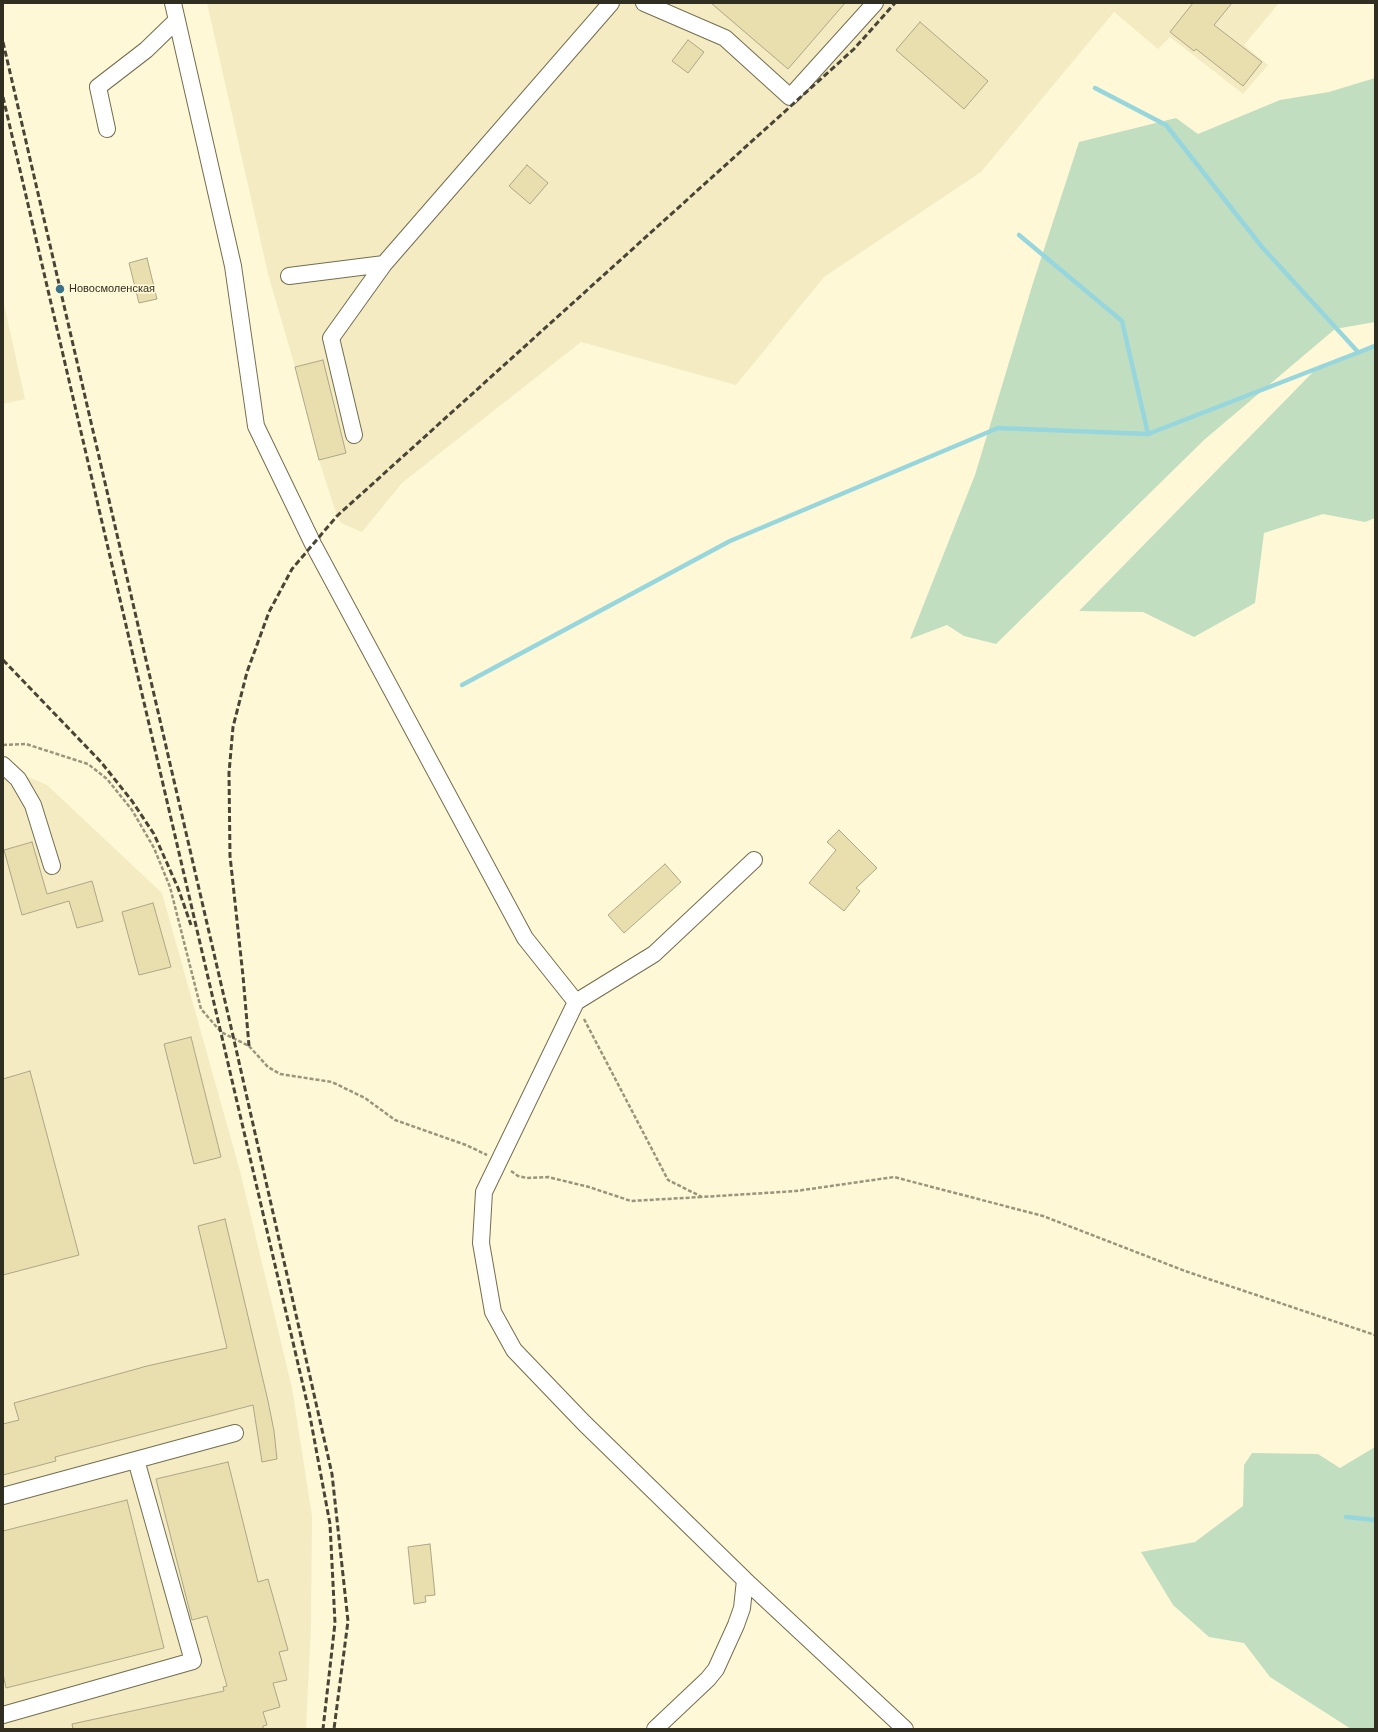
<!DOCTYPE html>
<meta charset="utf-8">
<style>
body{margin:0}
#map{position:relative;width:1378px;height:1732px;overflow:hidden;background:#fef8d6;font-family:"Work Sans",sans-serif}
canvas{display:block}
.frame{position:absolute;inset:0;border:4px solid #302e21;pointer-events:none}
</style>
<div id="map">
<canvas width="1378" height="1732"></canvas>
<div class="frame"></div>
</div>
<script>
const c = document.querySelector('canvas').getContext('2d');
c.lineJoin = 'round';
function paint(path, color) { c.fillStyle = color; c.fill(path, 'evenodd'); }
const poly = rows => new Path2D(rows.map(r => 'M' + r).join(''));
function strokePath(path, color, width, dash) { c.strokeStyle = color; c.lineWidth = width; c.lineCap = dash ? 'butt' : 'round'; c.setLineDash(dash || []); c.stroke(path); }
function drawText(font, color, halo, rows, align = 'center') {
  c.font = font + ' "Work Sans",sans-serif'; c.lineWidth = 3.5; c.setLineDash([]); c.textBaseline = 'middle'; c.strokeStyle = halo; c.fillStyle = color; for (const [text, x, y, turn = 0] of rows) {
    c.save(); c.translate(x, y); c.rotate((+turn || 0) * Math.PI / 180); c.textAlign = isNaN(turn) ? turn : align; if (halo) c.strokeText(text, 0, 0); c.fillText(text, 0, 0); c.restore();
  }
}
paint(poly([
 [207,3,1279,3,1244,45,1268,65,1243,94,1170,37,1158,49,1114,12,981,172,824,277,736,385,581,342,402,483,362,532,341,523,337,516,319,460,295,367,268,274],
 [3,300,25,399,3,404],
 [3,766,47,785,162,893,240,1171,292,1388,312,1516,311,1625,306,1729,3,1729]
]), '#f4ebc3');
paint(poly([
 [1375,78,1375,322,1335,329,1204,440,996,644,964,636,947,625,910,639,975,475,1033,283,1079,142,1176,118,1198,134,1280,100,1329,92],
 [1375,343,1375,518,1365,522,1323,514,1264,533,1255,603,1194,637,1143,612,1079,611,1314,371],
 [1375,1447,1375,1729,1351,1729,1270,1677,1244,1643,1209,1637,1173,1605,1141,1552,1195,1542,1243,1506,1244,1465,1252,1453,1318,1454,1340,1468]
]), '#c1dec1');
strokePath(poly([
 [1095,88,1166,125,1262,247,1358,352],
 [1019,235,1122,321,1148,434],
 [462,685,730,541,998,428,1148,434,1375,346],
 [1346,1517,1375,1520]
]), '#98d6dd', 4.5);
const building = poly([
 [711,3,845,3,788,69,711,3],
 [1193,3,1232,3,1214,25,1262,62,1243,86,1196,49,1194,51,1170,32,1193,3],
 [920,22,988,81,964,109,896,50,920,22],
 [688,40,704,52,688,73,672,61,688,40],
 [527,165,548,183,530,204,509,186,527,165],
 [147,258,157,299,139,303,129,263,147,258],
 [323,360,346,453,319,460,295,367,323,360],
 [839,830,877,868,856,888,860,891,844,911,809,883,836,850,827,842,839,830],
 [32,842,47,894,92,881,103,921,77,928,69,901,22,915,4,850,32,842],
 [665,864,681,882,624,933,608,915,665,864],
 [153,903,171,967,139,975,122,912,153,903],
 [191,1037,221,1157,194,1164,164,1044,191,1037],
 [30,1071,79,1255,3,1275,3,1079,30,1071],
 [225,1219,268,1401,274,1431,277,1459,262,1462,253,1405,55,1457,56,1461,3,1475,3,1424,19,1420,14,1403,147,1366,227,1348,198,1226,225,1219],
 [228,1462,258,1582,268,1579,288,1650,279,1652,287,1680,273,1683,280,1707,263,1712,267,1725,263,1726,263,1729,73,1729,72,1724,224,1691,223,1687,227,1686,207,1616,192,1620,156,1479,228,1462],
 [127,1500,164,1648,6,1688,3,1674,3,1531,127,1500],
 [430,1544,435,1595,425,1596,426,1602,414,1604,408,1547,430,1544]
]);
paint(building, '#e8deae');
strokePath(building, '#ada788', 1);
const minor = poly([
 [173,3,233,266,256,426,313,544,525,938,576,1002],
 [644,3,725,38,790,97,875,3],
 [107,129,98,87,146,50,177,20],
 [289,276,384,264],
 [354,435,331,338,384,264,611,3],
 [3,765,18,779,33,805,52,866],
 [754,860,654,954,576,1002,484,1192,481,1243,493,1312,514,1350,584,1423,745,1580,905,1729],
 [3,1496,235,1433],
 [3,1715,193,1661,136,1460],
 [655,1729,708,1679,716,1669,736,1625,742,1608,745,1580]
]);
strokePath(minor, '#736d4f', 18);
strokePath(poly([
 [3,745,26,744,88,764,107,779,132,810,154,848,170,887,201,1009,221,1032,249,1046,268,1067,280,1074,332,1082,365,1098,395,1120,466,1145,487,1155],
 [584,1019,668,1180,702,1197,796,1191,894,1177,1043,1216,1185,1271,1375,1335],
 [511,1171,518,1176,527,1178,548,1177,589,1187,631,1201,701,1197]
]), '#99957d', 2.5, [4, 2]);
strokePath(minor, '#fff', 16);
strokePath(poly([
 [3,42,234,1040,332,1474,348,1621,334,1729],
 [3,97,309,1411,330,1524,335,1623,323,1729],
 [3,660,101,762,132,801,154,834,178,888,191,925],
 [249,1046,243,976,230,856,229,773,233,727,247,672,269,612,292,569,337,516,854,49,895,3]
]), '#484536', 3, [6, 3]);
for (const [x, y, r, color] of [
 [60,289,5,"#39728b"]
]) { const dot = new Path2D(); dot.arc(x, y, r, 0, 2 * Math.PI); c.fillStyle = color; c.fill(dot); strokePath(dot, '#fef8d6', 1.5); }
drawText('11px', '#302e21', '#fef8d6', [
 ["Новосмоленская",69,289]
], 'left');
</script>
